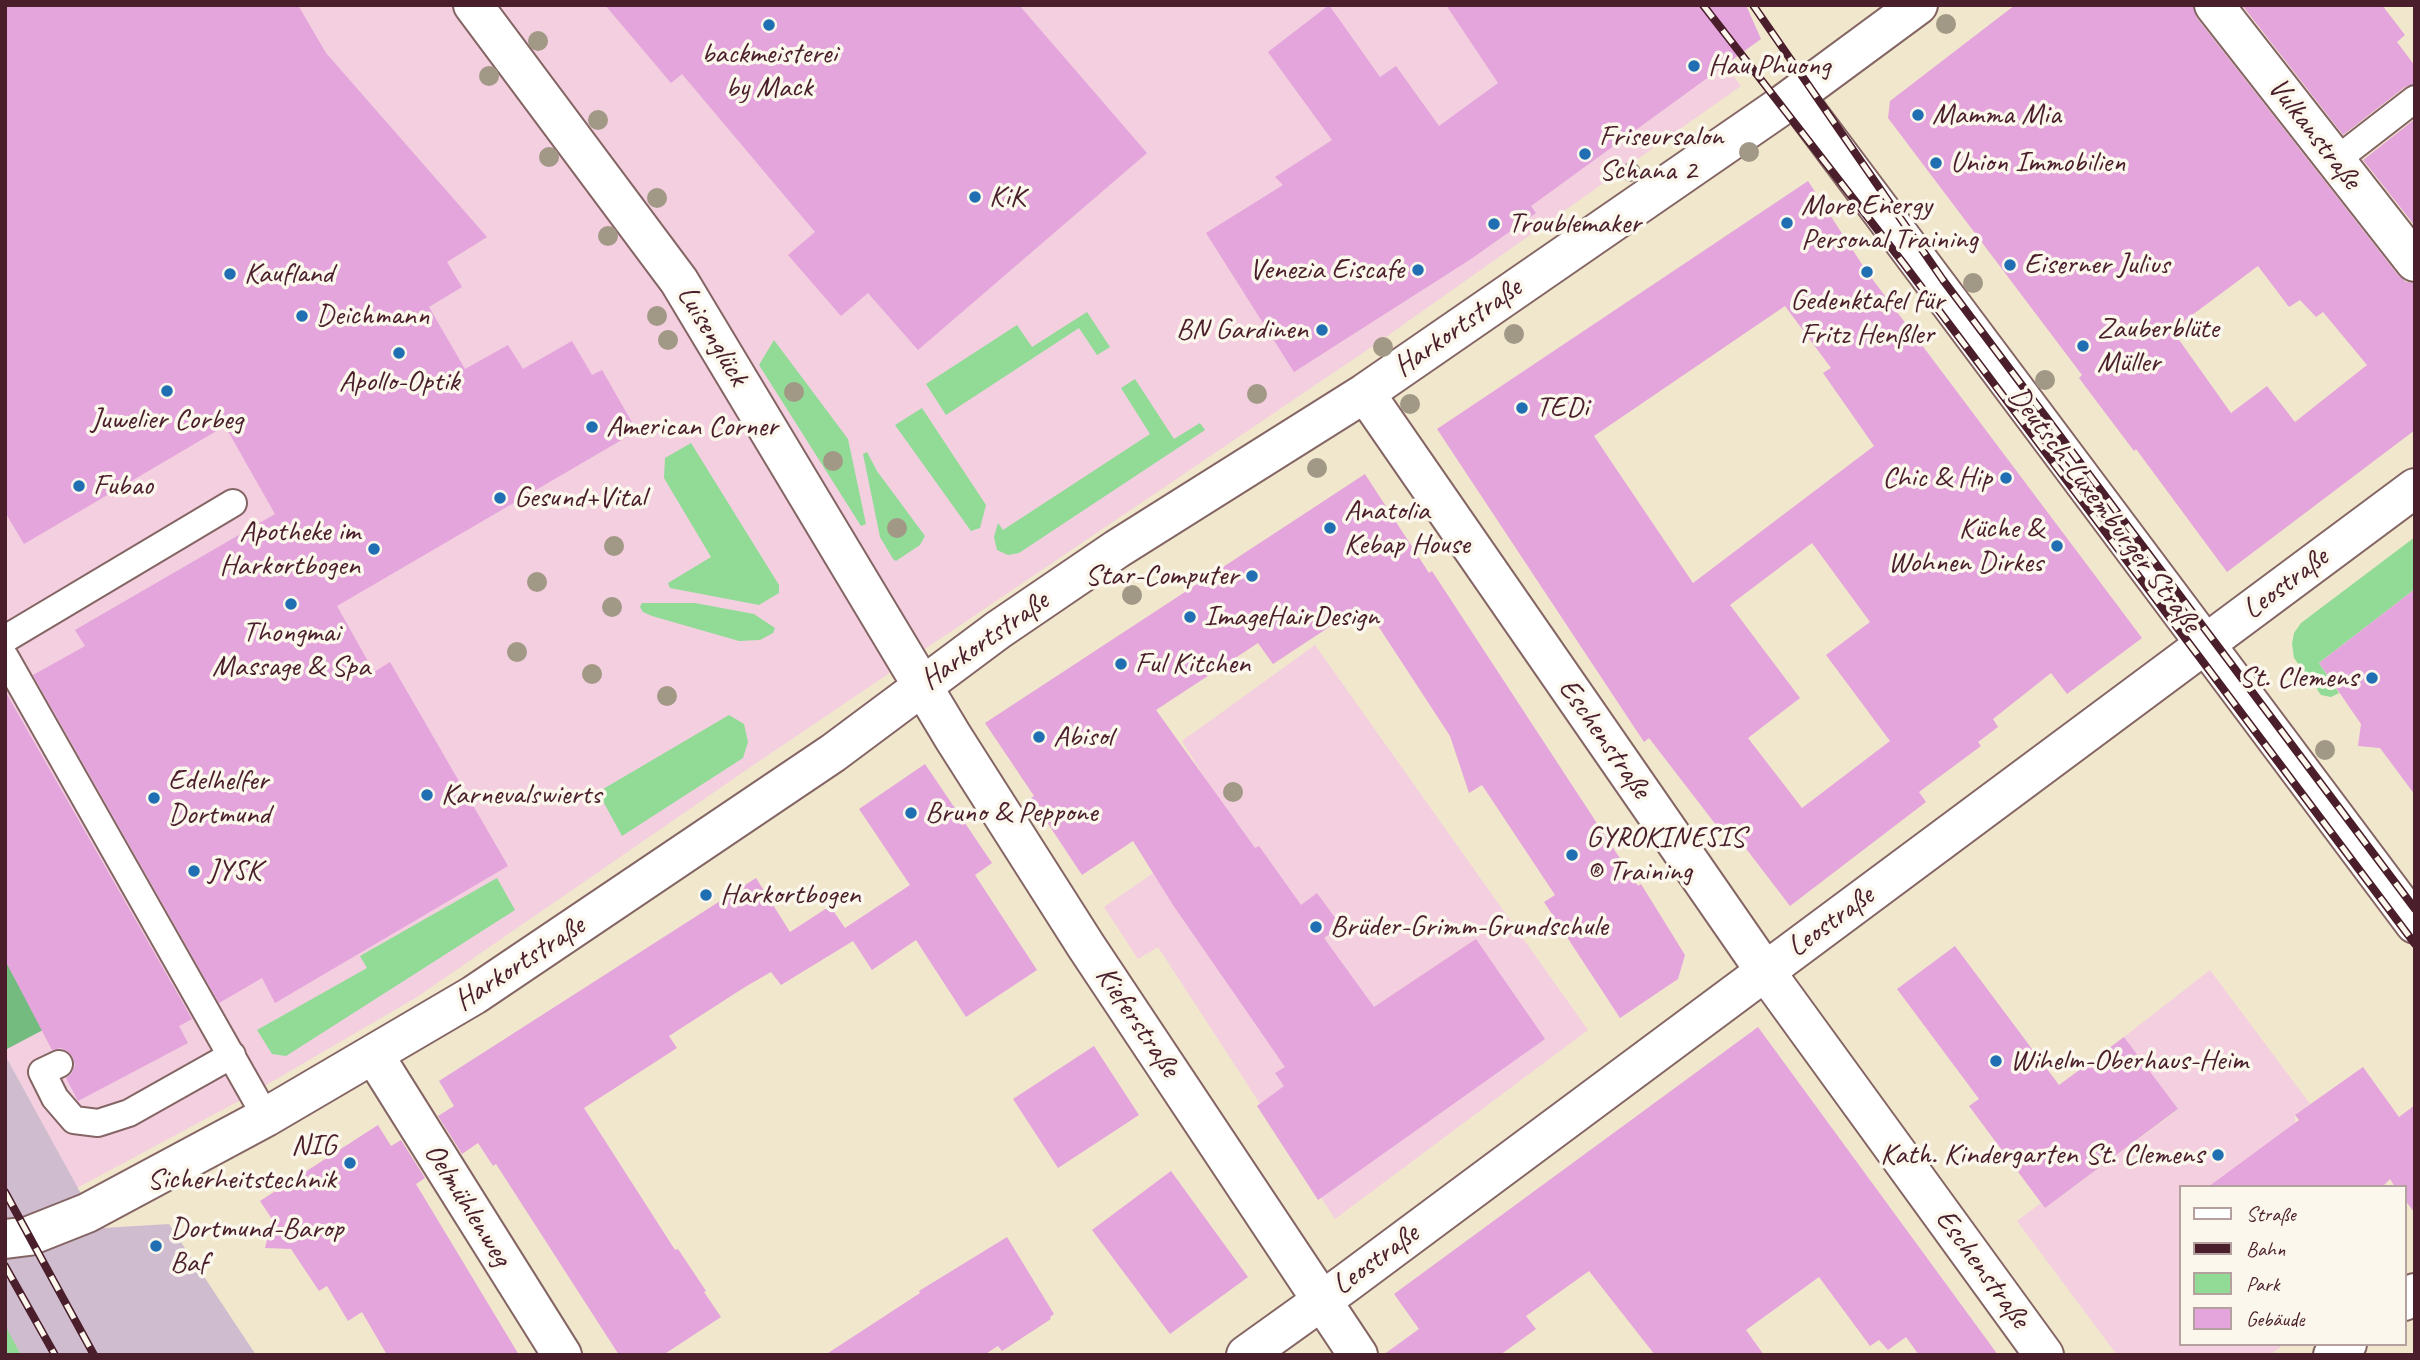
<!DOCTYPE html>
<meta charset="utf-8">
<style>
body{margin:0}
#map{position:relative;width:2420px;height:1360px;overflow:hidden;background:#f1e7cd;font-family:Caveat,sans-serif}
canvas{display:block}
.frame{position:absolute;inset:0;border:7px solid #4a1f2b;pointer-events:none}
.legend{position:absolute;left:2179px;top:1185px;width:228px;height:161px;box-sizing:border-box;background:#fbf7ec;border:2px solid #b4a19f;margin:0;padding:9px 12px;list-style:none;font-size:21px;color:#4a1f2b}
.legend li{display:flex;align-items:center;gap:14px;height:35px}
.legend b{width:35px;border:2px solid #b4a19f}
</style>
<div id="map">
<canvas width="2420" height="1360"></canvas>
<div class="frame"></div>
<ul class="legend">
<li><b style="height:9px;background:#fff"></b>Straße</li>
<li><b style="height:9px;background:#4a1f2b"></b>Bahn</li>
<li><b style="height:19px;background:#91db97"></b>Park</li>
<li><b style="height:19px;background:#e4a5dc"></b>Gebäude</li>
</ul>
</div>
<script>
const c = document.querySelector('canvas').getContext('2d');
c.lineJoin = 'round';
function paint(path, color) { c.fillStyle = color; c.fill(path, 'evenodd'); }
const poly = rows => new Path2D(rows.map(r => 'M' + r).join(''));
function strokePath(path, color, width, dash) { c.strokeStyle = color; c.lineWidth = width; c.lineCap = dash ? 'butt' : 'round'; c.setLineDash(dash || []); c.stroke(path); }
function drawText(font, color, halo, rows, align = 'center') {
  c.font = font + ' Caveat,sans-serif'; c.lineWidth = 7; c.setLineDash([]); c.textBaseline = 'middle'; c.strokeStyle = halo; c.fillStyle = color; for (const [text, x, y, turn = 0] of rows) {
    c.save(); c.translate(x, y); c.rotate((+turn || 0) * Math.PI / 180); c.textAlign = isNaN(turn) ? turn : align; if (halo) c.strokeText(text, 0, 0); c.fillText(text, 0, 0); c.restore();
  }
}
paint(poly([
 [5,5,1680,5,1741,86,1373,346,755,764,417,997,237,1102,77,1188,5,1055],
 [1315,645,1588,1030,1335,1219,1158,947,1138,959,1104,907,1230,820,1182,741],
 [2210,970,2310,1104,2295,1115,2295,1123,2343,1187,2180,1187,2180,1344,2284,1344,2270,1355,2117,1355,2017,1221,2041,1203,2045,1208,2178,1110,2124,1037]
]), '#f3cfe0');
paint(poly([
 [5,1055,85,1201,5,1231],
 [169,1224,256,1355,18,1355,5,1327,5,1252,86,1229]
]), '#cfbdcf');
paint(poly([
 [1087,312,1110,347,1097,355,1079,328,946,415,926,384,1017,325,1032,347],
 [774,340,848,439,866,524,861,526,759,365],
 [1135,379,1174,439,1200,423,1205,430,1019,553,1008,555,997,550,994,537,998,523,1003,530,1150,434,1121,388],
 [922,408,986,505,980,528,971,531,895,425],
 [691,443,779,585,779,593,759,605,670,588,668,583,711,557,664,478,665,458],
 [867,452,877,471,925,536,920,545,896,561,893,559,880,537,863,454],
 [2415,537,2415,589,2319,663,2339,693,2331,697,2321,695,2294,658,2292,644,2294,633,2301,623],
 [642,603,695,603,754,614,775,628,773,633,760,640,739,641,652,616,643,612,640,607],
 [729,715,744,724,748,742,743,758,622,836,598,792],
 [497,878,515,910,286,1056,272,1054,257,1030,367,968,360,956],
 [5,1325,21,1355,5,1355]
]), '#91db97');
paint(poly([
 [5,960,43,1030,5,1050]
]), '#74bb80');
paint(poly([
 [5,5,298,5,326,53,487,237,447,262,462,287,429,307,465,369,508,345,523,369,572,341,592,375,602,370,637,431,337,606,374,672,390,662,508,866,275,1003,262,978,219,1003,33,675,85,646,75,630,275,514,225,426,24,544,5,512],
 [605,5,1019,5,1147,153,918,350,868,293,841,316,788,255,815,232,682,74,671,83],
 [1329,5,1380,77,1396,66,1439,126,1498,83,1446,5,1746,5,1761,39,1531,206,1536,213,1471,259,1294,372,1206,233,1283,185,1275,177,1332,140,1268,52],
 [2015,5,2193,5,2197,18,2398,275,2406,282,2415,283,2415,430,2227,572,2136,449,2134,451,2097,402,2079,378,2082,375,1888,118,1890,101],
 [2258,266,2289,307,2300,300,2316,317,2323,312,2367,365,2295,422,2267,386,2231,413,2172,330],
 [2242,5,2382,5,2405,35,2397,42,2415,66,2415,84,2405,87,2343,135],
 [2415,119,2415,226,2363,160],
 [1808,181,1867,272,2142,638,2067,694,2051,673,1993,719,1998,727,1978,742,1981,746,1919,792,1926,802,1790,906,1731,829,1723,834,1649,738,1644,742,1437,429],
 [1785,306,1831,368,1823,373,1874,446,1693,583,1594,436],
 [1812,543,1870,622,1826,655,1890,741,1802,808,1748,738,1800,698,1730,605],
 [1365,474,1429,573,1432,571,1638,886,1641,884,1685,955,1678,979,1620,1018,1544,902,1555,895,1482,785,1469,793,1450,736,1369,612,1354,622,1349,614,1273,664,1258,643,1156,710,1255,848,1259,846,1301,905,1317,893,1341,926,1324,938,1374,1007,1476,939,1545,1039,1318,1200,1257,1106,1284,1086,1275,1073,1285,1067,1173,905,1133,841,1082,875,1031,798,1034,796,985,723],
 [2415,589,2415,795,2380,748,2358,746,2361,724,2319,663],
 [5,691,192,1019,179,1026,188,1043,78,1101,66,1078,71,1074,75,1066,73,1057,68,1052,61,1048,52,1050,5,960],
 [925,764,992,863,975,875,1037,970,966,1017,916,940,872,970,853,941,781,985,771,972,745,987,669,1036,677,1048,584,1108,675,1250,678,1249,706,1291,704,1292,721,1317,663,1355,619,1355,496,1164,493,1166,478,1143,462,1154,438,1116,454,1106,439,1081,756,878,790,932,830,906,845,928,910,885,859,809],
 [1955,946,2059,1085,2124,1037,2178,1109,2045,1208,1969,1106,1979,1099,1897,989],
 [1758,1027,1998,1355,1919,1355,1906,1337,1888,1350,1879,1340,1870,1346,1819,1277,1746,1330,1764,1355,1655,1355,1589,1271,1526,1316,1536,1329,1500,1355,1383,1355,1419,1329,1394,1294],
 [1094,1046,1139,1115,1058,1168,1013,1099],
 [2363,1067,2399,1117,2415,1105,2415,1213,2404,1199,2404,1187,2395,1187,2390,1179,2382,1187,2208,1187,2299,1120,2295,1115],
 [378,1125,391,1146,401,1140,425,1178,416,1184,519,1355,387,1355,362,1312,348,1321,327,1286,319,1291,291,1249,265,1248,272,1219,260,1201],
 [1171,1171,1248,1277,1170,1334,1092,1230],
 [1007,1237,1054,1314,1050,1317,1051,1319,1002,1351,998,1346,984,1355,825,1355,920,1293,919,1291]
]), '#e4a5dc');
const service = poly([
 [2335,161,2415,99],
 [5,639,233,503],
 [5,657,266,1117],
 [59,1064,42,1072,55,1098,74,1120,98,1123,129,1113,232,1055]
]);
const minor = poly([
 [473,5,679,281,953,737,1086,946,1358,1355],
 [2214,5,2415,262],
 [1795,96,2415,924],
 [1365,393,1765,971,2044,1355],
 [374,1055,562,1355],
 [5,1239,29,1236,87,1213,266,1117,474,995,833,753,998,630,1117,549,1365,393,1781,106,1918,5],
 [2404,1301,2415,1293],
 [1246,1355,1345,1284,2415,488],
 [2333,1355,2347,1344]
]);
strokePath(service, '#846564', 30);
strokePath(minor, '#846564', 42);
strokePath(service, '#fff', 26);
strokePath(minor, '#fff', 38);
const rail = poly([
 [1703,5,1904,264,2415,944],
 [1753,5,1943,280,2415,909],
 [5,1192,94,1355],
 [5,1266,55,1355]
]);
strokePath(rail, '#4a1f2b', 8);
strokePath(rail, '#fbf7ec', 5, [16]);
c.fillStyle = '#a19886';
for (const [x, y] of [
 [1946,24],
 [538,41],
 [489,76],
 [598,120],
 [1749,152],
 [549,157],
 [1631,172],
 [657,198],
 [608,236],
 [1973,283],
 [657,316],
 [1514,334],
 [668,340],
 [1383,347],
 [2045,380],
 [794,392],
 [1257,394],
 [1410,404],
 [833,461],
 [1317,468],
 [897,528],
 [614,546],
 [537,582],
 [1132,595],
 [612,607],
 [517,652],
 [592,674],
 [667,696],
 [2325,750],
 [1233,792]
]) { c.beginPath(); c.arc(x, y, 10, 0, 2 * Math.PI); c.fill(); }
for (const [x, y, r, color] of [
 [769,25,7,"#1f6fb2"],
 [1694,66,7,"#1f6fb2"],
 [1918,115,7,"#1f6fb2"],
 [1585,154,7,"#1f6fb2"],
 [1936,163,7,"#1f6fb2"],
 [975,197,7,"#1f6fb2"],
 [1787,223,7,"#1f6fb2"],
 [1494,224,7,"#1f6fb2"],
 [2010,265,7,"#1f6fb2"],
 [1418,270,7,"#1f6fb2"],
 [1867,272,7,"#1f6fb2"],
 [230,274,7,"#1f6fb2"],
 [302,316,7,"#1f6fb2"],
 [1322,330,7,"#1f6fb2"],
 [2083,346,7,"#1f6fb2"],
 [399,353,7,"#1f6fb2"],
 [167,391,7,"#1f6fb2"],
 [1522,408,7,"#1f6fb2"],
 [592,427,7,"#1f6fb2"],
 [2006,478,7,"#1f6fb2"],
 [79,486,7,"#1f6fb2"],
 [500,498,7,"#1f6fb2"],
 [1330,528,7,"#1f6fb2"],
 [2057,546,7,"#1f6fb2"],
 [374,549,7,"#1f6fb2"],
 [1252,576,7,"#1f6fb2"],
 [291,604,7,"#1f6fb2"],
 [1190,617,7,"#1f6fb2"],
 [1121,664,7,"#1f6fb2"],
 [2372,678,7,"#1f6fb2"],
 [1039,737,7,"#1f6fb2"],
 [427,795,7,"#1f6fb2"],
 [154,798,7,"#1f6fb2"],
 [911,813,7,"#1f6fb2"],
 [1572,855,7,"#1f6fb2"],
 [194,871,7,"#1f6fb2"],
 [706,895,7,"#1f6fb2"],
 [1316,927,7,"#1f6fb2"],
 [1996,1061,7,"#1f6fb2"],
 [2218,1155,7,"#1f6fb2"],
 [350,1163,7,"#1f6fb2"],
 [156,1246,7,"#1f6fb2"]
]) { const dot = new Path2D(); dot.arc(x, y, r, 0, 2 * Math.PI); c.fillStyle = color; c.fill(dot); strokePath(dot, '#fbf7ec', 2.5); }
drawText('30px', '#4a1f2b', '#fbf7ec', [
 ["backmeisterei",769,54,"center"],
 ["by Mack",769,88,"center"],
 ["Hau Phuong",1708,66],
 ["Mamma Mia",1932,115],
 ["Friseursalon",1599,137],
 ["Schana 2",1599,171],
 ["Union Immobilien",1950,163],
 ["KiK",989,197],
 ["More Energy",1801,206],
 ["Personal Training",1801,240],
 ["Troublemaker",1508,224],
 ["Eiserner Julius",2024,265],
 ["Venezia Eiscafe",1404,270,"right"],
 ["Kaufland",244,274],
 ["Gedenktafel für",1867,301,"center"],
 ["Fritz Henßler",1867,335,"center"],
 ["Deichmann",316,316],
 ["Zauberblüte",2097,329],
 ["Müller",2097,363],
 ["BN Gardinen",1308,330,"right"],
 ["Apollo-Optik",399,382,"center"],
 ["TEDi",1536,408],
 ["Juwelier Corbeg",167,420,"center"],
 ["American Corner",606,427],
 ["Chic & Hip",1992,478,"right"],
 ["Fubao",93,486],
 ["Gesund+Vital",514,498],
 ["Anatolia",1344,511],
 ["Kebap House",1344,545],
 ["Küche &",2043,529,"right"],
 ["Wohnen Dirkes",2043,563,"right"],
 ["Apotheke im",360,532,"right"],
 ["Harkortbogen",360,566,"right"],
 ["Star-Computer",1238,576,"right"],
 ["ImageHairDesign",1204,617],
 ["Thongmai",291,633,"center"],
 ["Massage & Spa",291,667,"center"],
 ["Ful Kitchen",1135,664],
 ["St. Clemens",2358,678,"right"],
 ["Abisol",1053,737],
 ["Edelhelfer",168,781],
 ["Dortmund",168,815],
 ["Karnevalswierts",441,795],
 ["Bruno & Peppone",925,813],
 ["GYROKINESIS",1586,838],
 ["® Training",1586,872],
 ["JYSK",208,871],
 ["Harkortbogen",720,895],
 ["Brüder-Grimm-Grundschule",1330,927],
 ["Wihelm-Oberhaus-Heim",2010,1061],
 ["NIG",336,1146,"right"],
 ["Sicherheitstechnik",336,1180,"right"],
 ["Kath. Kindergarten St. Clemens",2204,1155,"right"],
 ["Dortmund-Barop",170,1229],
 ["Baf",170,1263]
], 'left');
drawText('30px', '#4a1f2b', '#fbf7ec', [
 ["Vulkanstraße",2314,134,52],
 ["Harkortstraße",1458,328,-35],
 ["Luisenglück",712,336,59],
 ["Deutsch-Luxemburger Straße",2104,510,53],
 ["Leostraße",2286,584,-37],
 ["Harkortstraße",985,641,-35],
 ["Eschenstraße",1604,739,55],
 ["Leostraße",1831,922,-36],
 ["Harkortstraße",520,964,-33],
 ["Kieferstraße",1137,1022,56],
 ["Oelmühlenweg",467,1205,58],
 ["Leostraße",1376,1260,-36],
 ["Eschenstraße",1982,1269,54]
]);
</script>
